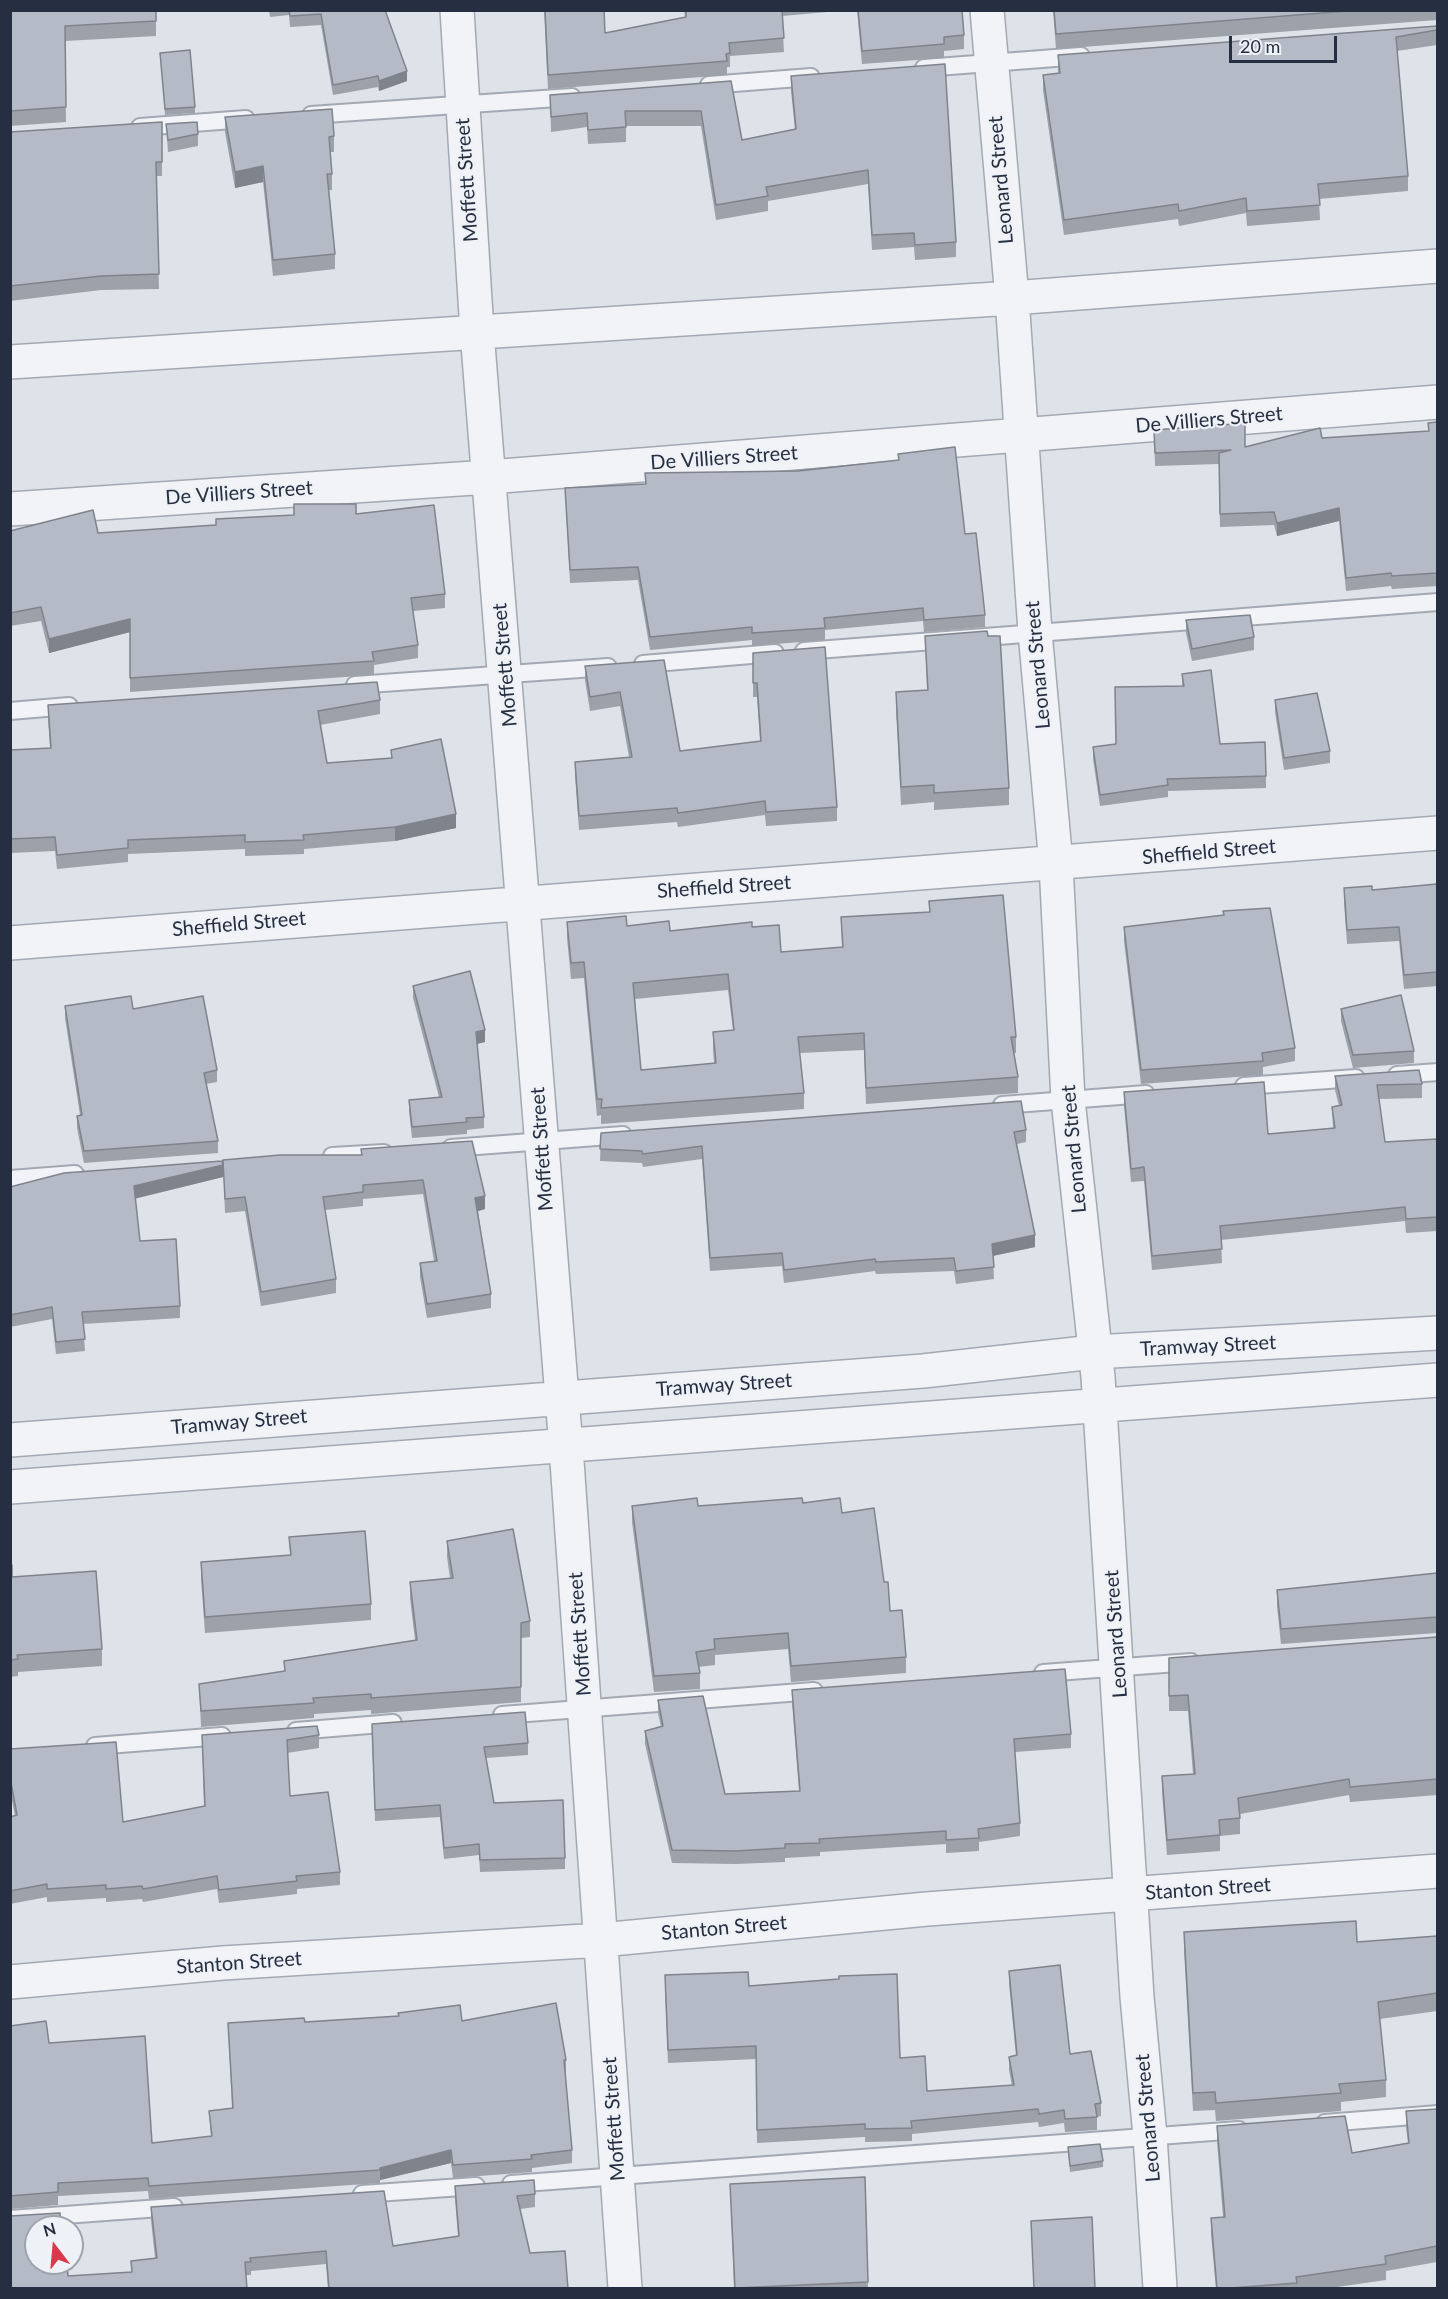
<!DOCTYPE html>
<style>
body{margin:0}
#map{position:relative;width:1448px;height:2299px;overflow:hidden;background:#dee2e9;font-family:Lato,sans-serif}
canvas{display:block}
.frame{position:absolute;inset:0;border:12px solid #262f41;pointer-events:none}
.north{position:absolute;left:24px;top:2215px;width:60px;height:60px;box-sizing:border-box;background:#eef1f6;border:2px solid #9ea3ae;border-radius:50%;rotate:344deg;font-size:16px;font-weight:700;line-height:24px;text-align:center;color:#262f41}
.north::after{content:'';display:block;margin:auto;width:21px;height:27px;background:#d8394b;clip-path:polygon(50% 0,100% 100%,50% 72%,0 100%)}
.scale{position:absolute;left:1229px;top:36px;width:108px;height:27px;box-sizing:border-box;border:3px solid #262f41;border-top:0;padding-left:8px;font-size:18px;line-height:21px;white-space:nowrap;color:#262f41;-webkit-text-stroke:4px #eef1f6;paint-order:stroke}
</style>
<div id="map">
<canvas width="1448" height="2299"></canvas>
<div class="frame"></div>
<div class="north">N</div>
<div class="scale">20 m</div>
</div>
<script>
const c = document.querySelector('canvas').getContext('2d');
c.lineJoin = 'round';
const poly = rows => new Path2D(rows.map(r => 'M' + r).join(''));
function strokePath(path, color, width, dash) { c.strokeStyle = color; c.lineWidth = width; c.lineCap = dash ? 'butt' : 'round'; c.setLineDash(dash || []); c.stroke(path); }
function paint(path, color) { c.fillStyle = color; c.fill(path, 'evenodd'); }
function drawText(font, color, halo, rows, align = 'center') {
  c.font = font + ' Lato,sans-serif'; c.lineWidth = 4.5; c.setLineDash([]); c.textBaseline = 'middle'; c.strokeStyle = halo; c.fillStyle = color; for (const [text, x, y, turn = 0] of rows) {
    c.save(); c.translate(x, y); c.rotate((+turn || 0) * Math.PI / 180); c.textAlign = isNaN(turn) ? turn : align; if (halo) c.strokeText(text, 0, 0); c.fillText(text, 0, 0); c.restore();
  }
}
const service = poly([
 [924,68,1081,56],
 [709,85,811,77],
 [311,115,572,97],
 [140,127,246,119],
 [804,651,1438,602],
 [643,664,775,653],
 [355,685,608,667],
 [10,711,69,706],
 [1397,1075,1438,1072],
 [1244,1086,1356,1078],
 [1002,1105,1146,1094],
 [451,1148,623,1135],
 [332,1156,384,1153],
 [10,1179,75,1174],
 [1043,1673,1191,1662],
 [502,1715,814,1691],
 [296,1731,393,1723],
 [95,1746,222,1736],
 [1325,2123,1438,2114],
 [511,2184,1239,2130],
 [362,2194,476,2186],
 [10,2219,174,2207]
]);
const minor = poly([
 [457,10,477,332,566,1447,625,2288],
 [987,10,1012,298,1035,632,1056,864,1068,1100,1098,1377,1137,1997,1150,2136,1160,2288],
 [10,362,1012,298,1438,266],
 [10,509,489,477,1438,402],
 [10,943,1438,833],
 [10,1440,923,1371,1094,1352,1438,1333],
 [10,1487,1438,1380],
 [10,1982,223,1963,601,1940,927,1909,1438,1871]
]);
strokePath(service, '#a3a9b3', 20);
strokePath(minor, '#a3a9b3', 36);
strokePath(service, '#f1f3f7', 16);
strokePath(minor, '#f1f3f7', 33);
paint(poly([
 [10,10,156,21,156,36,65,41,66,122,10,126],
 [269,10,385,10,407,81,379,91,378,87,333,95,321,25,290,27,289,15,270,17],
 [544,10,604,10,605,33,685,17,684,10,850,10,782,16,784,52,730,56,730,67,727,67,727,75,548,89],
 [857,10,962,10,964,35,964,49,944,51,944,58,862,64],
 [1053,10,1437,10,1437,20,1056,49],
 [1437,26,1437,45,1397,51,1408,176,1408,191,1319,199,1320,220,1247,226,1246,213,1179,226,1178,219,1064,235,1043,90,1043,75,1058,73,1058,55],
 [160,53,195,107,195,113,165,115],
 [791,76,956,242,956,257,915,260,914,247,872,250,868,184,768,201,768,211,716,220,701,126,626,126,626,142,588,144,587,127,551,132,550,95,731,81,742,140,795,130,791,91],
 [225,117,334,136,334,152,330,152,332,174,332,190,329,190,335,254,335,269,273,276,263,182,235,188,225,132],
 [162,122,162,176,156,176,159,289,101,290,10,301,10,132],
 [166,124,198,134,198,146,168,152],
 [1437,422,1437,586,1392,589,1391,586,1346,591,1339,521,1277,536,1274,525,1220,527,1219,464,1155,466,1154,430,1245,447,1322,438,1428,431],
 [898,454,965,534,985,615,985,627,924,632,923,621,825,630,825,640,752,646,752,640,650,650,638,580,570,583,565,488,645,484,898,460],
 [356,514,445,594,445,608,413,611,418,645,418,658,374,665,374,675,130,692,130,632,49,653,41,621,10,626,10,531,98,533,216,525],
 [1186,620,1254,637,1254,650,1192,661,1186,633],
 [925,636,1009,788,1009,805,934,810,934,802,901,805,896,709,896,692,927,690],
 [753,653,837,807,837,821,766,826,765,815,678,827,677,822,579,830,575,776,575,762,629,757,620,706,590,711,585,680,585,666,664,660,680,751,760,741,757,697,753,697],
 [1182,674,1220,744,1266,776,1266,788,1168,791,1168,797,1100,806,1093,759,1093,747,1116,744,1182,686],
 [380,700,380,714,320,725,327,763,391,758,391,750,456,828,395,841,304,849,304,854,245,856,245,849,128,854,128,862,57,869,55,851,10,853,10,750,50,748,48,719,48,705],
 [1275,700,1330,751,1330,763,1284,770,1275,712],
 [1437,884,1437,986,1404,989,1399,941,1347,944,1344,902,1344,888,1372,890],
 [929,901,1016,1037,1016,1053,1014,1053,1018,1077,1018,1093,866,1104,864,1050,799,1053,804,1093,804,1109,601,1124,601,1115,597,1116,584,978,571,979,567,938,567,922,627,926,670,931,752,927,781,952,842,948,841,917,929,912],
 [728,990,733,1030,713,1032,713,1049,714,1063,641,1070,635,999],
 [1124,927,1295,1048,1295,1061,1263,1067,1263,1075,1141,1084,1124,941],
 [413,986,485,1042,477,1044,484,1117,484,1128,467,1130,467,1134,412,1138,409,1111,409,1100,439,1097,413,998],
 [65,1006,133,1009,217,1070,217,1082,206,1084,218,1141,218,1153,84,1163,77,1128,77,1116,80,1115,65,1018],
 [1341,1009,1414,1051,1414,1063,1353,1068,1341,1021],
 [1335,1076,1422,1084,1422,1098,1379,1099,1385,1142,1437,1139,1437,1231,1406,1233,1405,1221,1221,1240,1222,1263,1152,1270,1144,1181,1131,1182,1124,1106,1124,1092,1268,1134,1333,1128,1332,1107,1339,1106,1335,1090],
 [1026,1130,1026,1142,1017,1144,1035,1247,993,1256,994,1279,956,1284,954,1271,876,1274,875,1271,784,1283,782,1266,710,1271,702,1159,643,1167,642,1163,600,1161,601,1133],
 [361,1149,485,1209,478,1211,491,1294,491,1308,427,1318,420,1277,420,1263,434,1261,423,1194,363,1199,363,1206,325,1210,336,1279,336,1293,261,1306,245,1211,225,1213,223,1160,361,1155],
 [223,1177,135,1198,140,1241,180,1306,180,1318,83,1324,85,1351,56,1354,52,1319,10,1327,10,1187],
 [803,1503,842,1513,884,1582,890,1611,906,1657,906,1673,791,1682,788,1649,715,1655,715,1665,698,1667,700,1673,700,1689,654,1692,632,1522,632,1506,698,1506],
 [289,1537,371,1604,371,1620,205,1633,201,1579,201,1562,290,1555],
 [447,1541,530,1621,530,1637,521,1638,521,1702,371,1714,371,1710,314,1714,314,1718,201,1727,199,1684,284,1672,284,1661,415,1640,410,1598,410,1582,450,1578,447,1557],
 [10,1565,12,1577,102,1649,102,1666,18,1672,18,1676,10,1677],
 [1437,1573,1437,1633,1281,1644,1277,1606,1277,1590],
 [1437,1637,1437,1795,1350,1802,1349,1795,1240,1814,1240,1834,1220,1836,1220,1851,1167,1855,1162,1792,1162,1776,1193,1774,1188,1711,1169,1711,1169,1658],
 [792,1690,1071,1734,1071,1748,1015,1752,1020,1823,1020,1836,979,1842,979,1851,946,1853,946,1844,820,1852,820,1856,785,1858,785,1862,736,1864,672,1863,645,1744,645,1731,661,1727,658,1713,658,1700,725,1794,799,1791,792,1703],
 [202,1735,319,1735,319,1748,287,1753,290,1796,340,1872,340,1885,297,1889,297,1894,219,1903,217,1889,143,1902,142,1899,106,1902,106,1898,47,1902,47,1897,10,1904,10,1817,15,1816,10,1790,10,1749,123,1822,204,1807],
 [372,1735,528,1743,528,1755,486,1758,494,1803,565,1858,565,1869,480,1872,479,1855,444,1859,440,1817,375,1821],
 [1184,1932,1357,1942,1437,1936,1437,2011,1380,2019,1386,2080,1386,2097,1341,2102,1341,2111,1216,2121,1215,2110,1193,2111,1184,1950],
 [1009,1971,1070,2054,1101,2103,1101,2116,1097,2117,1097,2130,1065,2132,1064,2123,1039,2127,1038,2122,912,2134,912,2141,865,2142,865,2137,757,2143,756,2059,668,2063,665,1988,749,1986,900,2058,927,2091,1012,2086,1009,2070,1009,2057,1016,2056,1009,1984],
 [462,2021,566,2060,566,2073,565,2073,572,2150,572,2163,532,2168,532,2172,453,2178,451,2163,380,2180,380,2183,149,2199,148,2191,58,2196,58,2205,10,2209,10,2026,49,2043,152,2143,211,2136,209,2111,232,2108,228,2023],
 [1437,2109,1437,2262,1386,2271,1386,2280,1323,2289,1216,2289,1211,2234,1211,2218,1223,2217,1217,2141,1217,2126,1352,2153,1408,2143,1406,2127,1406,2111],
 [1068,2147,1103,2161,1103,2167,1070,2172],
 [865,2177,868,2289,734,2289,730,2184],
 [455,2186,535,2194,535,2207,520,2209,530,2253,568,2289,328,2289,326,2264,251,2271,251,2275,10,2289,36,2227,68,2276,131,2272,131,2261,155,2258,151,2220,151,2207,393,2246,458,2236,455,2199],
 [1031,2221,1095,2289,1034,2289]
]), '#9ca1aa');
paint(poly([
 [407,71,407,81,379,91,379,81],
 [263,166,263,182,235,188,235,172],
 [1339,508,1339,521,1277,536,1277,523],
 [130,619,130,632,49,653,49,639],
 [456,814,456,828,395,841,395,827],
 [485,1030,485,1042,476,1044,476,1032],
 [223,1165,223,1177,134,1199,134,1186],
 [485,1196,485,1209,475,1212,475,1198],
 [1035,1235,1035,1247,992,1256,992,1244],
 [451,2150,451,2163,380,2180,380,2168]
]), '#7f838b');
const building = poly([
 [10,10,156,10,156,21,65,26,66,107,10,111,10,10],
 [289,10,385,10,407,71,379,81,378,76,333,85,321,14,290,16,289,10],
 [545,10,604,10,605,33,686,17,686,10,782,10,784,38,729,43,730,53,726,54,727,61,548,75,545,10],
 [858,10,962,10,964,35,944,37,944,44,862,51,858,10],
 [1054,10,1360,10,1056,34,1054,10],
 [1437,26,1437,30,1396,37,1408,176,1318,184,1320,205,1247,211,1246,198,1179,211,1178,204,1064,220,1043,75,1060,73,1058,55,1437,26],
 [190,50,195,107,165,109,160,53,190,50],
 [945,64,956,242,915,245,914,233,872,235,868,170,766,187,768,196,716,205,701,111,625,111,626,127,588,130,587,113,551,117,550,95,731,81,742,140,796,129,791,76,945,64],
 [332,109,334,136,329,137,332,174,327,174,335,254,273,260,263,166,235,172,225,117,332,109],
 [162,122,162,162,156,162,159,274,101,276,10,286,10,132,162,122],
 [197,122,198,134,168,140,166,124,197,122],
 [1437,422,1437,573,1392,576,1391,573,1346,578,1339,508,1277,523,1274,512,1220,514,1219,453,1231,450,1155,453,1154,430,1245,423,1245,447,1320,428,1322,438,1429,431,1428,423,1437,422],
 [955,447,965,534,976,533,985,615,924,620,923,608,824,618,825,628,752,633,752,627,650,637,638,567,570,570,565,488,646,484,645,473,798,471,899,460,898,454,955,447],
 [294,504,356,504,356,514,434,505,445,594,411,598,418,645,372,652,374,661,130,678,130,619,49,639,41,607,10,613,10,531,93,510,98,533,216,525,216,519,294,515,294,504],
 [1250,615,1254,637,1192,649,1186,620,1250,615],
 [987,631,988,636,1000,636,1009,788,934,793,934,785,901,787,896,692,928,690,925,636,987,631],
 [825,647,837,807,766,812,765,801,678,813,677,808,579,816,575,762,632,757,620,692,590,697,585,666,664,660,680,751,761,741,757,683,753,683,753,653,825,647],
 [1211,670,1220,744,1265,742,1266,776,1167,779,1168,785,1100,795,1093,747,1116,744,1115,687,1184,686,1182,674,1211,670],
 [377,682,380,700,318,711,327,763,392,758,391,750,441,739,456,814,395,827,303,835,304,840,245,842,245,835,128,840,128,848,57,855,55,837,10,839,10,750,51,748,48,705,377,682],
 [1317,693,1330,751,1284,758,1275,700,1317,693],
 [1437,884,1437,972,1404,975,1399,927,1347,930,1344,888,1372,886,1372,890,1437,884],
 [1003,895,1016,1037,1011,1037,1018,1077,866,1088,864,1033,798,1037,804,1093,601,1108,602,1099,597,1099,584,962,571,963,567,922,626,916,627,926,669,921,670,931,752,922,752,927,779,925,781,952,843,947,841,917,930,912,929,901,1003,895],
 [728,974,734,1030,713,1032,716,1063,641,1070,633,983,728,974],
 [1270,908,1295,1048,1262,1053,1263,1061,1141,1070,1124,927,1224,915,1223,911,1270,908],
 [470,971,485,1030,476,1032,484,1117,466,1118,467,1122,412,1127,409,1100,442,1097,413,986,470,971],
 [1401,995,1414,1051,1353,1055,1341,1009,1401,995],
 [131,996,133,1009,203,996,217,1070,204,1073,218,1141,84,1151,77,1116,82,1115,65,1006,131,996],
 [1419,1070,1422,1084,1377,1085,1385,1142,1437,1139,1437,1217,1406,1219,1405,1207,1220,1226,1222,1249,1152,1256,1144,1167,1131,1169,1124,1092,1264,1082,1268,1134,1335,1128,1332,1107,1342,1105,1335,1076,1419,1070],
 [1021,1101,1026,1130,1014,1132,1035,1235,992,1244,994,1267,956,1271,954,1258,876,1262,875,1259,784,1270,782,1253,710,1258,702,1146,643,1154,642,1151,600,1149,601,1133,1021,1101],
 [472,1141,485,1196,475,1198,491,1294,427,1304,420,1263,437,1261,423,1180,363,1185,363,1192,323,1197,336,1279,261,1292,245,1197,225,1199,223,1160,280,1155,362,1155,361,1149,472,1141],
 [222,1161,223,1165,134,1186,140,1241,176,1239,180,1306,82,1312,85,1339,56,1342,52,1307,10,1315,10,1187,64,1173,222,1161],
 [697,1498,698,1506,802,1498,803,1503,840,1498,842,1513,874,1508,884,1582,888,1582,890,1611,902,1610,906,1657,791,1666,788,1633,714,1639,715,1649,696,1652,700,1673,654,1676,632,1506,697,1498],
 [513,1529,530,1621,521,1623,521,1687,371,1698,371,1694,313,1698,314,1703,201,1711,199,1684,285,1671,284,1661,417,1640,410,1582,453,1578,447,1541,513,1529],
 [365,1531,371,1604,205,1617,201,1562,291,1555,289,1537,365,1531],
 [10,1565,12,1565,12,1577,96,1571,102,1649,17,1655,18,1659,10,1660,10,1565],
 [1437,1573,1437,1617,1281,1629,1277,1590,1437,1573],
 [1437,1637,1437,1779,1350,1787,1349,1779,1238,1798,1240,1818,1219,1820,1220,1835,1167,1840,1162,1776,1195,1774,1188,1695,1169,1696,1169,1658,1437,1637],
 [1065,1669,1071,1734,1014,1739,1020,1823,978,1829,979,1838,946,1840,946,1831,819,1839,820,1843,785,1844,785,1848,736,1851,672,1850,645,1731,663,1726,658,1700,703,1696,725,1794,800,1791,792,1690,1065,1669],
 [525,1712,528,1743,484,1747,494,1803,563,1800,565,1858,480,1860,479,1844,444,1848,440,1805,375,1810,372,1724,525,1712],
 [317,1726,319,1735,287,1740,290,1796,328,1792,340,1872,296,1876,297,1881,219,1890,217,1876,143,1889,142,1886,106,1889,106,1885,47,1889,47,1884,10,1891,10,1817,17,1815,10,1777,10,1749,116,1742,123,1822,205,1806,202,1735,317,1726],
 [1356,1921,1357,1942,1437,1936,1437,1993,1378,2002,1386,2080,1339,2084,1341,2093,1216,2103,1215,2092,1193,2093,1184,1932,1356,1921],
 [1060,1965,1070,2054,1091,2051,1101,2103,1095,2104,1097,2117,1065,2119,1064,2110,1039,2114,1038,2109,911,2121,912,2128,865,2129,865,2124,757,2130,756,2046,668,2050,665,1975,748,1972,749,1986,839,1979,839,1976,897,1974,900,2058,925,2056,927,2091,1014,2085,1009,2057,1017,2055,1009,1971,1060,1965],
 [556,2003,566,2060,564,2060,572,2150,531,2155,532,2159,453,2165,451,2150,380,2168,380,2170,149,2186,148,2178,58,2183,58,2192,10,2196,10,2026,46,2021,49,2043,145,2036,152,2143,212,2136,209,2111,233,2108,228,2023,304,2018,305,2022,399,2016,398,2013,460,2005,462,2021,556,2003],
 [1437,2109,1437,2246,1385,2256,1386,2264,1296,2277,1297,2283,1217,2289,1211,2218,1225,2217,1217,2126,1345,2116,1352,2153,1409,2143,1406,2111,1437,2109],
 [1100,2144,1103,2161,1070,2166,1068,2147,1100,2144],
 [865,2177,868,2282,735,2288,730,2184,865,2177],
 [534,2180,535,2194,517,2196,530,2253,565,2251,568,2289,329,2289,326,2251,250,2258,251,2262,245,2262,247,2289,10,2289,10,2216,60,2213,61,2227,36,2227,36,2263,67,2263,68,2276,132,2272,131,2261,157,2258,151,2207,384,2191,393,2246,459,2236,455,2186,534,2180],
 [1092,2217,1095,2289,1034,2289,1031,2221,1092,2217]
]);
paint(building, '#b5bbc6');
strokePath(building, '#7f838b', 1.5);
drawText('20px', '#262f41', '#eef1f6', [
 ["Moffett Street",467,180,-94],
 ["Leonard Street",1001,180,-95],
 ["De Villiers Street",1209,420,-5],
 ["De Villiers Street",724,458,-4],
 ["De Villiers Street",239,493,-4],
 ["Moffett Street",505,665,-95],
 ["Leonard Street",1038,665,-95],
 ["Sheffield Street",1209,852,-5],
 ["Sheffield Street",724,887,-4],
 ["Sheffield Street",239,924,-5],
 ["Moffett Street",542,1149,-94],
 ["Leonard Street",1074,1149,-95],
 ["Tramway Street",1208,1346,-3],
 ["Tramway Street",724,1385,-4],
 ["Tramway Street",239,1422,-5],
 ["Moffett Street",580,1634,-94],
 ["Leonard Street",1116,1634,-94],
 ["Stanton Street",1208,1889,-4],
 ["Stanton Street",724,1928,-5],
 ["Stanton Street",239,1963,-4],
 ["Leonard Street",1148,2118,-95],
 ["Moffett Street",614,2119,-94]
]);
</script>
